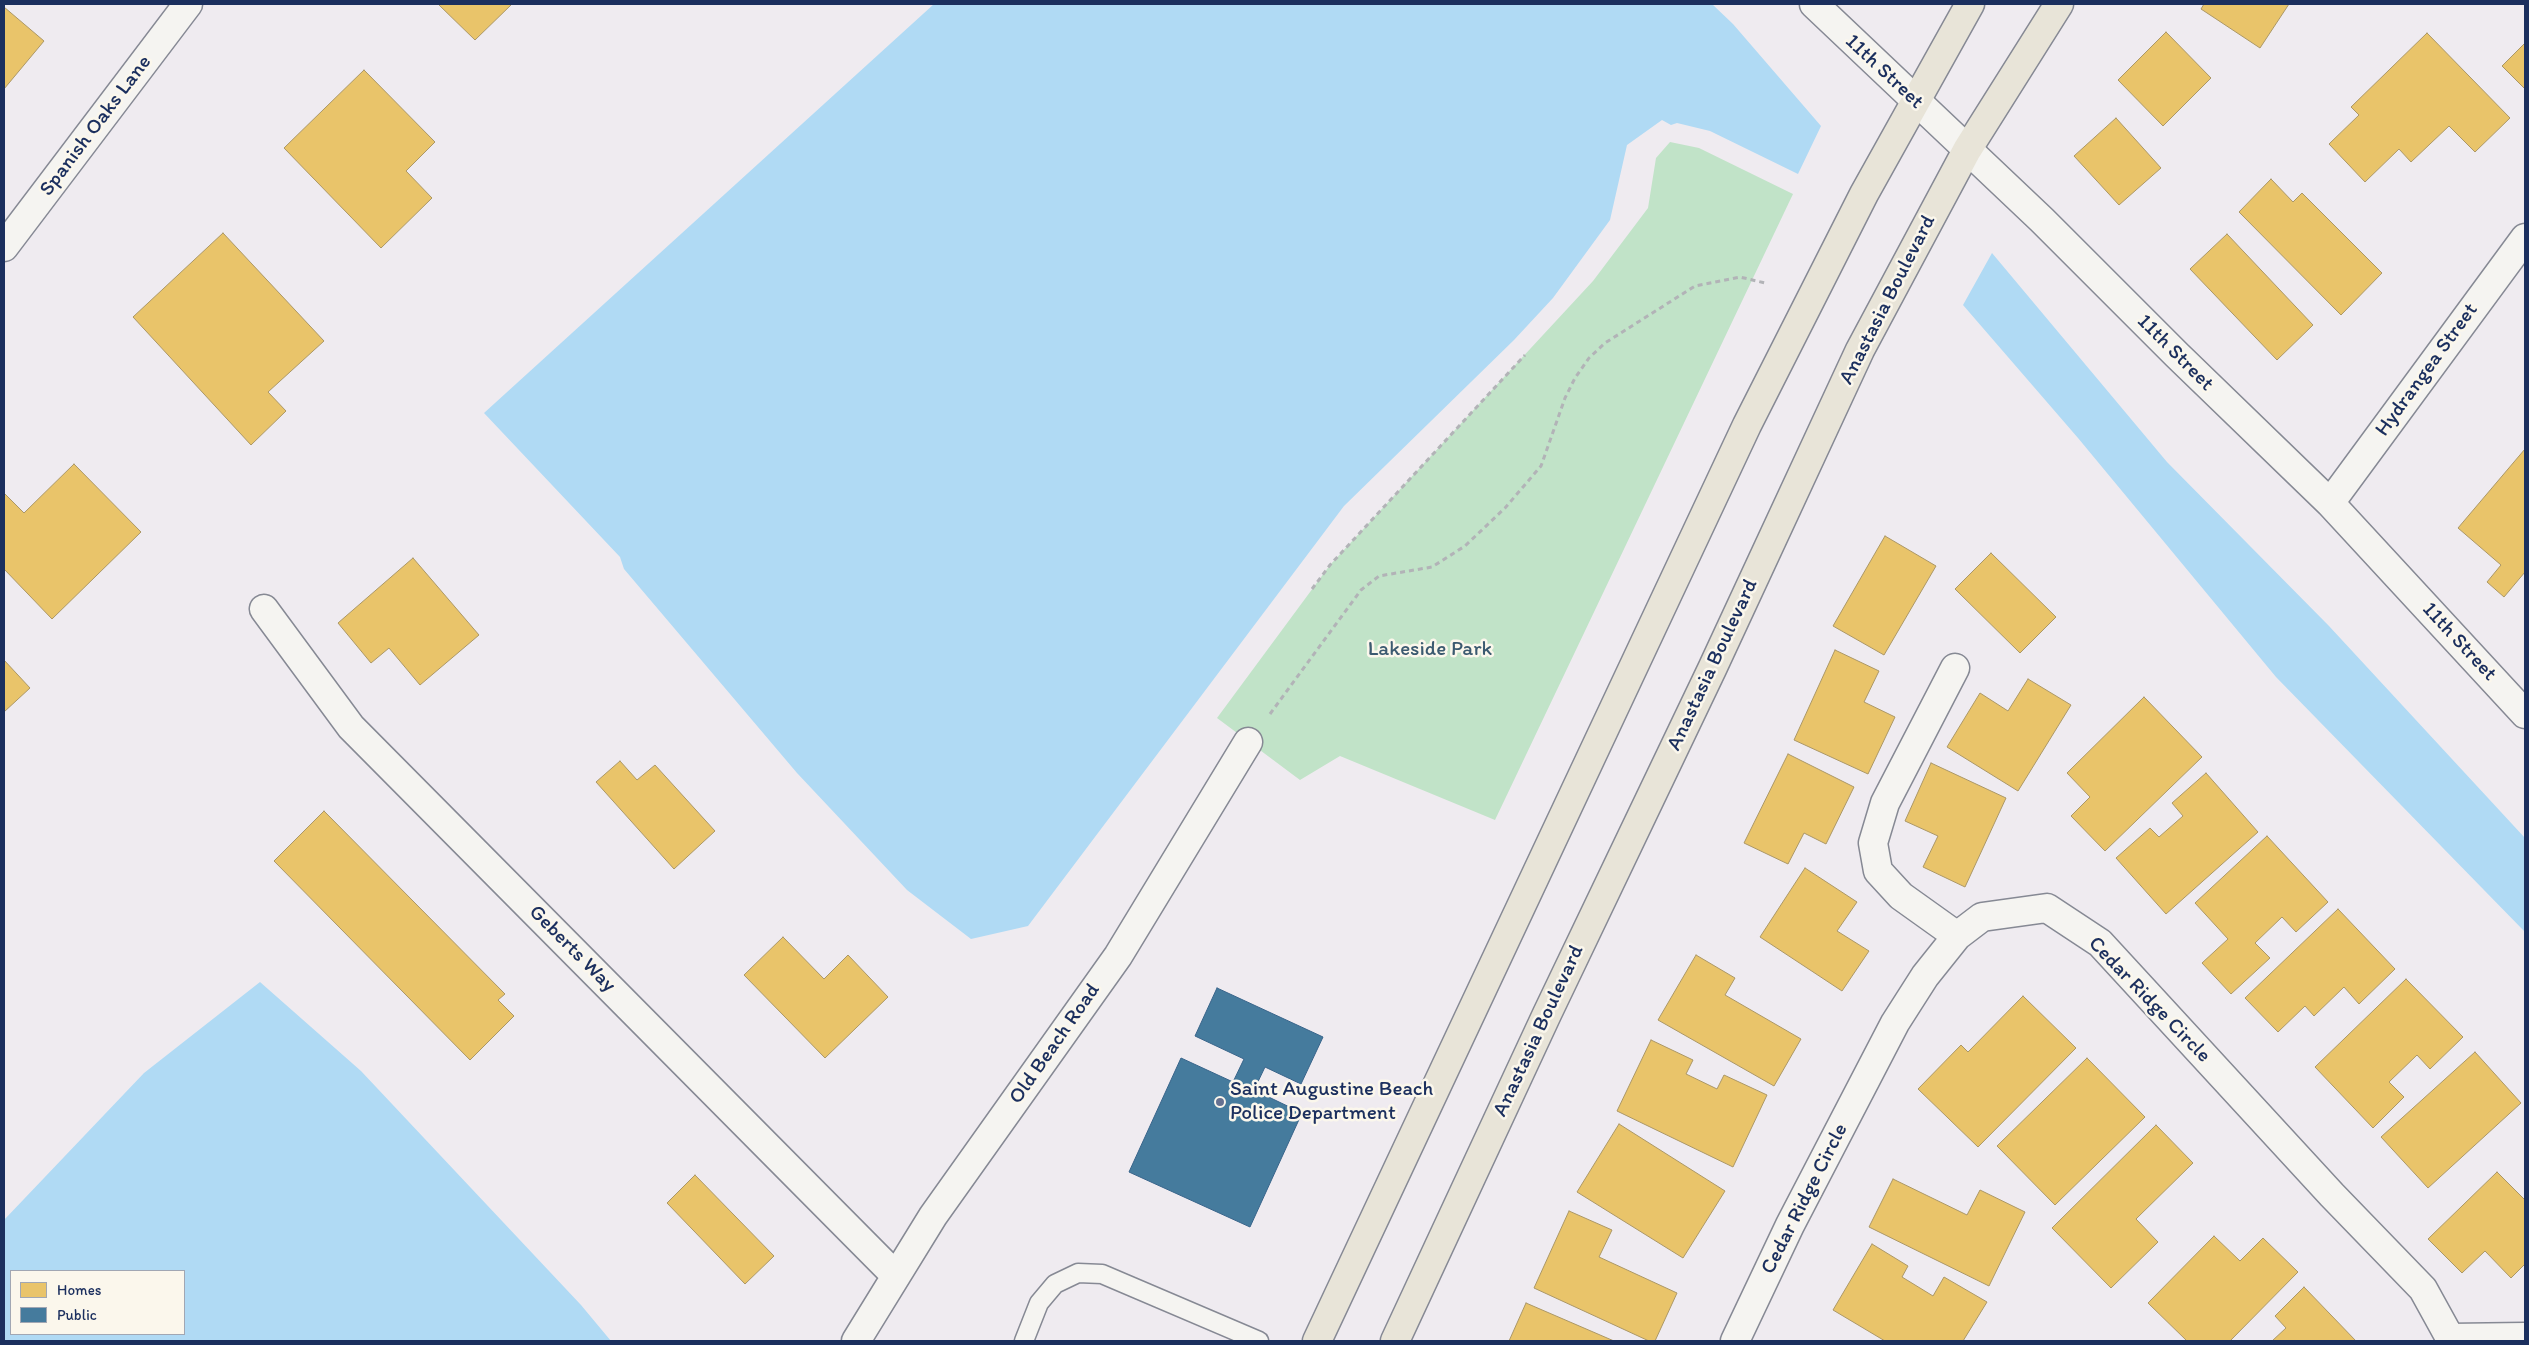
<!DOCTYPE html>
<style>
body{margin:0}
#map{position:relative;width:2529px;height:1345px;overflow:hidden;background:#efebf0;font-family:Itim,sans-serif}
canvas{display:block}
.frame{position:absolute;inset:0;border:5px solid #1b2f5e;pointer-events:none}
.legend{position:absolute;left:10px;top:1270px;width:175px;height:65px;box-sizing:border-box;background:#fbf7ec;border:1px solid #a1a7b3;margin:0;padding:6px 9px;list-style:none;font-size:15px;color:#1b2f5e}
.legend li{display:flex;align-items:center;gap:10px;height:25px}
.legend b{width:25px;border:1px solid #a1a7b3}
</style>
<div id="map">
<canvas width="2529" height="1345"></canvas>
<div class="frame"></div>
<ul class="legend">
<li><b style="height:14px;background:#e9c46a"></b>Homes</li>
<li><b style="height:14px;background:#457b9d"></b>Public</li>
</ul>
</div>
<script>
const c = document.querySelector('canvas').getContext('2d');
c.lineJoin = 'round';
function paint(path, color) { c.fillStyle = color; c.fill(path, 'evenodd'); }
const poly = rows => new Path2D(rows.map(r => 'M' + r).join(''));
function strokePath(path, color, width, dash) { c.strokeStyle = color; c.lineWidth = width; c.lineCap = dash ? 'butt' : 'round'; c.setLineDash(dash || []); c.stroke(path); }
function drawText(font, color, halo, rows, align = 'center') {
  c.font = font + ' Itim,sans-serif'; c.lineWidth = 5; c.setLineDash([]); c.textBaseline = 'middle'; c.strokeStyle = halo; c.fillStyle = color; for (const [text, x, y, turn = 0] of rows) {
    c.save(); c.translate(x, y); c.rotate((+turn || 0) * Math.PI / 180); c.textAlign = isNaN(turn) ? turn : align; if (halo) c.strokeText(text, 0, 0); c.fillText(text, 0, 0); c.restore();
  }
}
paint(poly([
 [1670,142,1699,148,1793,194,1495,820,1340,756,1300,780,1217,718,1330,565,1593,281,1648,208,1656,158]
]), '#c1e3c8');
paint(poly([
 [934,4,1712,4,1733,24,1821,126,1798,174,1710,131,1677,123,1671,125,1662,120,1627,145,1610,220,1553,298,1514,340,1344,506,1028,926,971,939,907,890,797,773,624,569,620,557,484,413],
 [1992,253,2167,462,2329,626,2525,838,2525,932,2276,677,2078,438,1963,305],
 [260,982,361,1071,581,1305,611,1341,4,1341,4,1220,144,1073],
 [11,1271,184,1271,184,1334,11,1334]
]), '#b0daf4');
const homes = poly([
 [438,4,512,4,475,40,438,4],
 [2204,4,2289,4,2260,48,2201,9,2204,4],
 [4,7,44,41,4,89,4,7],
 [2166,32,2211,78,2163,126,2118,80,2166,32],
 [2427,33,2510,118,2475,152,2449,126,2411,162,2399,149,2365,182,2329,144,2359,115,2351,107,2427,33],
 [2525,43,2525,89,2502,66,2525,43],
 [364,70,435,142,406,171,432,198,381,248,284,148,364,70],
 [2116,118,2161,168,2119,205,2074,156,2116,118],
 [2271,179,2293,202,2302,193,2382,273,2341,315,2239,212,2271,179],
 [223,233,324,341,268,392,286,411,251,445,133,317,223,233],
 [2227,234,2313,325,2277,360,2190,269,2227,234],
 [2525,449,2525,572,2504,597,2487,582,2501,565,2458,528,2525,449],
 [74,464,141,532,52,619,4,569,4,493,24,513,74,464],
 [1885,536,1936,566,1884,655,1833,626,1885,536],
 [1991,553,2056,617,2020,653,1955,589,1991,553],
 [413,558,479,635,420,685,389,648,371,663,338,623,413,558],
 [1835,650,1879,671,1864,702,1895,717,1868,774,1794,740,1835,650],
 [4,660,30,688,4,712,4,660],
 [2028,679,2071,705,2018,791,1947,747,1980,693,2008,711,2028,679],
 [2144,697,2202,757,2105,851,2071,816,2090,797,2067,773,2144,697],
 [1788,754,1854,787,1826,844,1804,833,1788,864,1744,843,1788,754],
 [620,761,637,780,655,765,715,831,674,869,596,782,620,761],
 [1931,763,2006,798,1965,887,1923,867,1938,836,1905,821,1931,763],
 [2206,773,2258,832,2166,914,2116,858,2150,828,2159,837,2183,816,2172,803,2206,773],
 [324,811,505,994,498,1000,514,1016,470,1060,274,861,324,811],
 [2267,836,2328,902,2296,932,2282,917,2255,943,2270,958,2231,994,2202,963,2228,939,2195,903,2267,836],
 [1805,868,1857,902,1837,931,1869,951,1842,991,1760,937,1805,868],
 [2338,909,2395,969,2359,1004,2344,987,2314,1016,2305,1006,2278,1032,2245,998,2338,909],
 [783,937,824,979,848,955,888,997,825,1058,744,975,783,937],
 [1696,955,1735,978,1725,995,1801,1039,1774,1086,1658,1020,1696,955],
 [2406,979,2463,1037,2430,1069,2417,1055,2389,1082,2404,1097,2373,1128,2315,1067,2406,979],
 [2023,996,2076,1048,1978,1147,1918,1089,1961,1045,1968,1052,2023,996],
 [1651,1040,1693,1060,1686,1074,1717,1089,1724,1075,1767,1095,1733,1167,1617,1111,1651,1040],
 [2475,1052,2521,1103,2428,1188,2381,1137,2475,1052],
 [2087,1058,2145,1117,2055,1205,1997,1146,2087,1058],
 [1619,1124,1725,1191,1683,1258,1577,1192,1619,1124],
 [2156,1125,2193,1163,2136,1219,2158,1242,2111,1288,2052,1228,2156,1125],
 [2497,1172,2525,1200,2525,1264,2511,1278,2485,1251,2462,1273,2428,1239,2497,1172],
 [695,1175,774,1256,745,1284,667,1203,695,1175],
 [1893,1179,1967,1215,1980,1190,2025,1212,1989,1286,1869,1227,1893,1179],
 [1569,1211,1612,1230,1599,1257,1677,1293,1655,1341,1649,1341,1534,1288,1569,1211],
 [2214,1236,2240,1261,2263,1238,2298,1272,2230,1341,2187,1341,2148,1303,2214,1236],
 [1872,1244,1908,1266,1902,1277,1933,1296,1944,1277,1987,1302,1963,1341,1885,1341,1833,1310,1872,1244],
 [2304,1287,2356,1341,2272,1341,2286,1328,2275,1316,2304,1287],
 [1526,1303,1614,1341,1509,1341,1526,1303]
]);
paint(homes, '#e9c46a');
strokePath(homes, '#ab9766', 1);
const public = poly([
 [1217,988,1323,1037,1301,1084,1265,1067,1254,1090,1302,1113,1250,1227,1129,1172,1181,1058,1233,1082,1244,1059,1195,1036,1217,988]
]);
paint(public, '#457b9d');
strokePath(public, '#38648a', 1);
const service = poly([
 [1024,1341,1039,1303,1055,1284,1078,1273,1102,1274,1259,1341]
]);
const minor = poly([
 [1814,4,2042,220,2177,355,2330,503,2525,714],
 [4,247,188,4],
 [2330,503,2525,238],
 [264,609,351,727,896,1276],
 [1955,668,1885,803,1873,843,1878,871,1901,896,1957,936],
 [2450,1338,2525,1337],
 [856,1341,933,1216,1118,956,1248,742],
 [1735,1341,1790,1225,1895,1023,1925,976,1957,936,1982,917,2047,908,2100,943,2332,1195,2423,1289,2450,1338]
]);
const primary = poly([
 [1317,1341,1747,425,1864,194,1970,4],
 [1395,1341,1547,1014,1712,669,1860,350,1967,150,2059,4]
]);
strokePath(service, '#868994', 21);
strokePath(minor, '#868994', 31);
strokePath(primary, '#868994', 31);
strokePath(poly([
 [1312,589,1330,565,1525,355],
 [1270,714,1361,590,1379,576,1432,567,1465,546,1505,508,1541,466,1565,398,1575,378,1589,358,1605,343,1695,286,1740,277,1765,283]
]), '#b2b3b7', 3, [5, 4]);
strokePath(service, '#f5f4f1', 18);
strokePath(minor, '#f5f4f1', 28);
strokePath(primary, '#e8e4d8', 28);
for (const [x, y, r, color] of [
 [1220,1102,5,"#657191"]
]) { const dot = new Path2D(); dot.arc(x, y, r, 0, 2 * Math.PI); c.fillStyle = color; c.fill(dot); strokePath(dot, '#fbf7ec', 2); }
drawText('21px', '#1b2f5e', '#fbf7ec', [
 ["11th Street",1884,72,43],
 ["Spanish Oaks Lane",96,126,-53],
 ["Anastasia Boulevard",1888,300,-63],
 ["11th Street",2175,353,45],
 ["Hydrangea Street",2427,370,-54],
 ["11th Street",2459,642,47],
 ["Anastasia Boulevard",1713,665,-65],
 ["Geberts Way",572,949,45],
 ["Cedar Ridge Circle",2149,1000,46],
 ["Anastasia Boulevard",1539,1031,-65],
 ["Old Beach Road",1055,1044,-55],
 ["Cedar Ridge Circle",1805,1199,-63]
]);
drawText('21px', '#3b5a70', '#fbf7ec', [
 ["Lakeside Park",1430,650]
]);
drawText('21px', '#1b2f5e', '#fbf7ec', [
 ["Saint Augustine Beach",1230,1090],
 ["Police Department",1230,1114]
], 'left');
</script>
